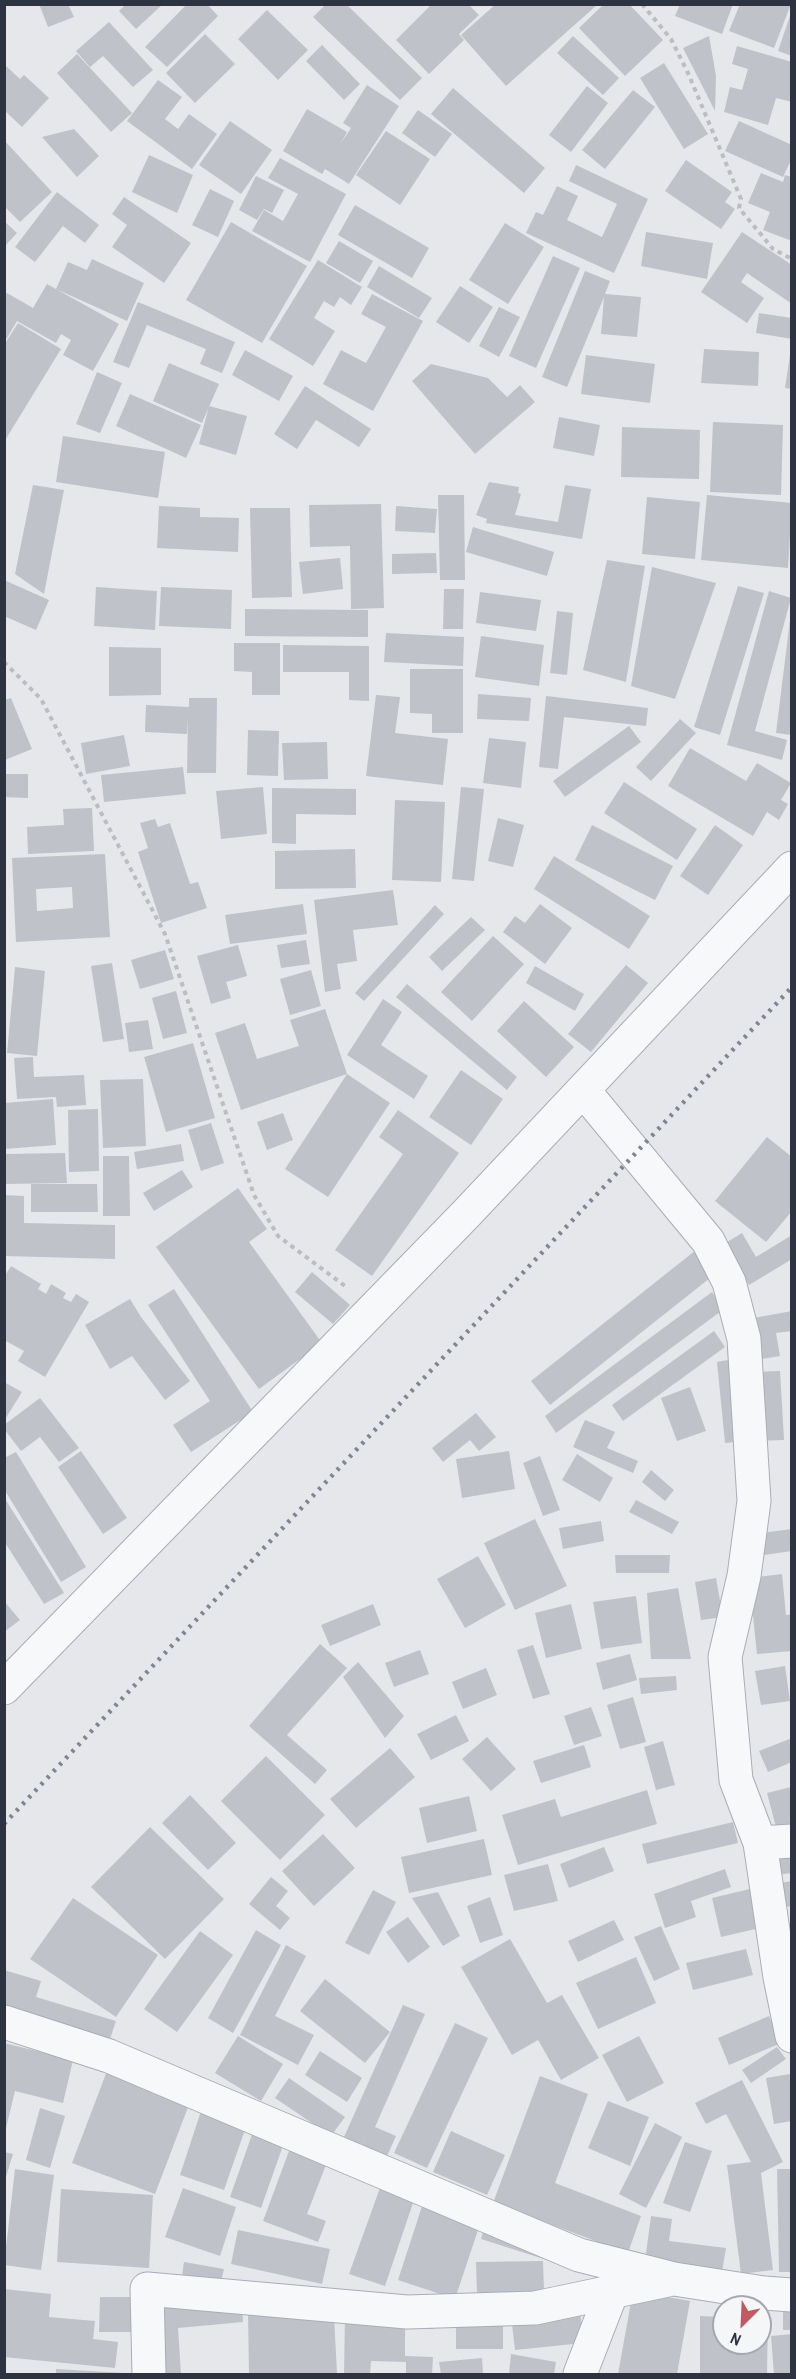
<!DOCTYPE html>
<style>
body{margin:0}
#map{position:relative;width:796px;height:2379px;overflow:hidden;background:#e5e7eb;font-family:"Archivo Narrow",sans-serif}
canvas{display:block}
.frame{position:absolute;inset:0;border:6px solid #2e3342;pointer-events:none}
.north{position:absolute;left:712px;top:2295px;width:60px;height:60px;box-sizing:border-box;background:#f5f6f8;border:2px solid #a5a8af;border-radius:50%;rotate:204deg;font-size:16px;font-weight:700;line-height:24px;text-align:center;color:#2e3342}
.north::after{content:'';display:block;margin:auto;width:21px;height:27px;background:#c1595e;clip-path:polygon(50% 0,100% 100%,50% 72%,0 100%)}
</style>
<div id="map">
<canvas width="796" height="2379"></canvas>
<div class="frame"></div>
<div class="north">N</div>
</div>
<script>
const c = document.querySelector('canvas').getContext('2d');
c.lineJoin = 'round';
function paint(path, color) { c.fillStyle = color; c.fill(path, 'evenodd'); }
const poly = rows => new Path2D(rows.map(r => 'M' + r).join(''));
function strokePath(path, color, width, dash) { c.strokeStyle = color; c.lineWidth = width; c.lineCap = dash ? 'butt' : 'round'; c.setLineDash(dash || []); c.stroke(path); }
paint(poly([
 [39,4,68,4,74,17,48,27],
 [126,4,163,4,136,29,119,11],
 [187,4,207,4,218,16,167,67,145,47],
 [326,4,346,4,422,78,400,100,313,17],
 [432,4,468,4,479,15,459,34,464,40,429,74,396,40],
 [496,4,598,4,506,86,461,35],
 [604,4,629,4,663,40,625,76,579,28],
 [680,4,733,4,722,34,675,16],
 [740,4,791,4,774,48,729,31],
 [267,10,308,50,278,80,238,39],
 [791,13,792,13,792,56,778,51],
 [109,22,153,70,133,87,103,56,90,67,76,51],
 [205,34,235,64,195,103,166,73],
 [573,36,619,78,603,95,557,53],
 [709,36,716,76,715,111,683,48],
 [322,45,360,84,344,100,306,61],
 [737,46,792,62,792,102,776,98,768,125,724,112,730,87,742,90,748,69,732,64],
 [77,54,132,113,111,132,57,73],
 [664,63,708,134,684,149,640,78],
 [6,66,20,79,24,75,49,98,22,127,4,110],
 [158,80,182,97,165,119,178,129,189,114,217,134,192,169,127,121],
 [367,85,399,106,349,184,325,169,322,174,283,151,307,109,347,132,341,143,351,128,343,123],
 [587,86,608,103,571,152,549,135],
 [453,88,545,168,524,193,431,114],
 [633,90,655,107,605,169,582,150],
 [418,110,452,134,435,157,402,133],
 [230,121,272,150,241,194,199,165],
 [739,121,792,145,792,158,783,177,725,151],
 [74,129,99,156,77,177,42,137],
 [386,131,430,159,400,205,356,175],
 [4,140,52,192,20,222,4,206],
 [149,155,193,175,177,213,132,192],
 [280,158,346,194,310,262,252,231,264,210,283,221,298,194,268,178],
 [686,160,732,192,725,202,735,209,721,229,665,191],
 [576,165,648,199,614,273,526,233,536,212,543,215,557,186,578,196,567,220,602,237,617,204,569,181],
 [761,173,783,182,785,175,792,177,792,241,763,230,770,212,748,203],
 [256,176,284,190,272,213,264,209,257,220,239,210],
 [210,189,234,201,218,237,192,225],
 [57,192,99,225,85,243,63,226,35,262,15,247],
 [124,197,191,243,164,283,112,247,127,225,112,214],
 [355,205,429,248,412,278,338,235],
 [4,221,17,233,4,247],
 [231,222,307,266,262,343,186,300],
 [505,223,544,247,508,304,469,280],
 [646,232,713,243,707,279,641,266],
 [742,232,792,265,792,304,747,273,741,282,764,298,747,323,701,292],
 [339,241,373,261,360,283,326,263],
 [553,256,580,268,536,368,509,356],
 [92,259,144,283,127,321,56,289,68,262,87,270],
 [318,260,362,287,351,305,340,297,334,307,324,301,314,318,335,331,313,366,269,339],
 [379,266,432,298,419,318,367,287],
 [585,271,610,281,605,294,641,297,637,337,601,334,604,297,567,387,542,377],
 [47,284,119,324,93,371,63,355,71,340,61,334,56,343,17,321,4,343,4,298,7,293,33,308],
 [460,286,493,307,469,343,436,322],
 [372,294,423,321,373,411,323,384,341,350,366,363,386,327,361,314],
 [138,302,235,342,222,373,200,364,206,349,147,325,129,368,113,362],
 [499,307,520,317,499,357,479,346],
 [759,313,792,318,792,339,756,333],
 [18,323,61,349,4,442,4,345],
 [704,349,759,352,758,386,701,383],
 [245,350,293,376,279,401,232,375],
 [586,355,655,364,650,403,581,394],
 [790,355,792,355,792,389,785,388],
 [169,363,219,384,202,423,153,401],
 [431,364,488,378,507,397,520,385,535,402,475,454,412,381],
 [97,372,122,383,100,433,76,424],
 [305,386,371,429,359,447,316,420,297,449,274,434],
 [130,394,201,425,186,458,116,426],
 [209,406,247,416,236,455,199,444],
 [559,417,600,425,594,456,553,448],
 [713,422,783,425,781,495,710,492],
 [622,427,700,430,699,479,621,477],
 [63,436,165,452,158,498,56,482],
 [489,482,519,487,518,493,521,494,515,515,558,522,565,485,591,489,582,539,486,523,487,519,476,515],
 [33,485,64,490,44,594,15,574],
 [438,495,464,495,465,580,440,580],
 [707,495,792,503,788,568,701,560],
 [647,497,700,502,695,559,642,554],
 [381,504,384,608,351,609,350,546,310,547,309,505],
 [159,506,200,508,200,517,239,518,238,552,157,548],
 [396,506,437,509,435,533,395,531],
 [250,508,290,508,292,597,252,598],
 [473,527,554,552,547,576,466,552],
 [436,553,437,573,392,574,392,554],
 [340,558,343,589,303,594,299,562],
 [607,560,645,566,626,682,583,670],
 [652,567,716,583,675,699,631,686],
 [4,580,49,600,36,630,4,616],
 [738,586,764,593,720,735,694,727],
 [96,587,157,591,155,630,94,626],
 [161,587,232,590,231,629,159,626],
 [444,589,464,589,463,629,443,629],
 [769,591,791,598,755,731,787,740,782,760,727,745],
 [480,592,541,600,536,631,476,623],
 [245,609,368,610,368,637,245,636],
 [557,611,573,613,567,675,550,673],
 [790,620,792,620,792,735,776,733],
 [386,633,464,637,463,666,384,662],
 [481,636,544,645,539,686,475,677],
 [234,643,280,643,280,695,252,695,252,672,234,671],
 [283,645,369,646,369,701,349,700,349,672,283,672],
 [109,647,161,648,161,695,109,696],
 [410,669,463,669,463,733,432,733,432,714,410,713],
 [478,694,531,698,529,721,477,719],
 [376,695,400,697,395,733,448,739,443,785,366,776],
 [546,696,648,708,646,726,564,717,558,769,539,767],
 [11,698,32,749,5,760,4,700],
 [189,698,217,698,216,773,187,773,188,718,187,734,145,732,146,705,189,707],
 [680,719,696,733,651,781,636,767],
 [629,726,641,742,565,797,553,781],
 [248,730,279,731,278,776,247,775],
 [124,735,130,766,86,774,81,743],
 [489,738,526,742,521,788,483,783],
 [327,742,328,779,284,780,282,743],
 [690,748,746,781,757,763,791,783,781,800,788,804,779,820,767,812,753,836,668,786],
 [183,767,186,794,104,802,101,775],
 [4,774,28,774,28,798,4,797],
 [624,782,697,829,677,860,604,813],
 [263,787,267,834,221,839,216,791],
 [461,787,484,789,474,881,452,879],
 [272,788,356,789,356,815,296,814,296,844,272,843],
 [395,800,445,802,441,882,392,880],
 [92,808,94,851,28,854,27,827,64,825,63,809],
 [498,818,524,825,513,867,488,861],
 [155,819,158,827,170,823,190,884,198,882,207,908,161,923,138,852,148,848,140,823],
 [592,825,673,866,655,900,575,860],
 [715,825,743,845,708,895,680,876],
 [355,849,356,888,275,889,275,851],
 [105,854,110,937,16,942,12,858],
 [72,887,73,908,37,911,36,889],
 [554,856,650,916,629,949,534,889],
 [393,890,398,925,353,930,357,961,337,964,341,989,325,992,314,900],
 [303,904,307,934,230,944,225,915],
 [540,904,572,928,545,964,503,932,515,916,525,923],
 [435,905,444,914,364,1001,355,993],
 [471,917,485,930,442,971,429,957],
 [493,936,524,964,472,1021,441,992],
 [306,940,310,964,281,968,277,945],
 [238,945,247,976,226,982,231,998,211,1004,197,956],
 [165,950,174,979,140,989,131,960],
 [112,963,124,1039,103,1042,91,966],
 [626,965,648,983,591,1052,568,1034],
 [535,966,584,994,575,1011,526,983],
 [15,967,45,971,37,1056,7,1053],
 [311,970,321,1006,290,1015,280,979],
 [407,984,517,1077,507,1090,396,997],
 [176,991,187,1033,163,1039,152,998],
 [383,999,402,1012,381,1045,428,1076,414,1099,347,1055],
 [524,1001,574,1047,546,1077,497,1031],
 [325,1009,347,1074,241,1110,215,1033,245,1023,257,1059,299,1046,290,1020],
 [148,1020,153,1049,129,1052,125,1023],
 [193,1043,215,1118,166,1132,144,1057],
 [33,1057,34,1077,84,1075,86,1105,57,1107,56,1097,17,1099,14,1058],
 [461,1070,503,1099,471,1145,429,1117],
 [347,1074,390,1103,328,1197,285,1169],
 [143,1079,146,1146,103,1148,100,1080],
 [53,1099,56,1145,4,1149,4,1103],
 [98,1109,99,1171,69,1172,68,1110],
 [398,1110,459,1153,372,1276,335,1250,403,1154,379,1137],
 [283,1113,293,1140,267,1150,257,1122],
 [211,1123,224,1163,201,1171,188,1130],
 [767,1137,792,1157,792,1211,766,1242,715,1201],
 [181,1144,184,1161,137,1169,134,1152],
 [65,1153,67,1183,4,1184,4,1154],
 [103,1156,129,1156,130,1216,103,1216],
 [182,1170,193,1187,154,1211,143,1193],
 [31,1184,97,1184,98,1212,31,1212],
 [238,1188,267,1229,249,1242,322,1343,259,1389,156,1247],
 [4,1195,24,1196,24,1223,115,1225,115,1259,4,1256],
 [742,1233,756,1257,792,1235,792,1259,749,1285,724,1244],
 [696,1250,715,1274,550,1405,531,1381],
 [11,1266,41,1284,38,1289,46,1294,51,1284,66,1293,63,1298,71,1302,76,1294,89,1302,45,1377,18,1361,24,1351,4,1340,4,1277],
 [312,1272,350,1305,333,1324,295,1292],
 [174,1289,253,1412,191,1452,173,1425,210,1401,148,1305],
 [712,1292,724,1309,556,1433,545,1416],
 [130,1299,141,1317,190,1381,165,1400,132,1356,110,1369,85,1325],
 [792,1311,792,1331,776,1333,780,1356,755,1360,748,1319],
 [714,1331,725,1347,623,1421,612,1405],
 [736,1341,745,1441,725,1443,717,1362,728,1360,727,1342],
 [780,1371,784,1440,755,1441,752,1372],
 [4,1382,22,1392,4,1421],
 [690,1387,706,1431,677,1441,661,1398],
 [40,1398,79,1448,59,1462,40,1437,21,1451,4,1429,4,1425],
 [476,1413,496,1437,479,1451,470,1440,443,1462,432,1448],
 [585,1420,615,1432,607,1448,638,1461,633,1473,573,1447],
 [81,1451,127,1518,103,1534,58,1467],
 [509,1451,515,1489,462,1498,456,1459],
 [16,1452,86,1567,61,1582,4,1489,4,1458],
 [577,1454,613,1478,600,1502,562,1480],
 [540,1456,560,1510,543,1516,523,1463],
 [651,1470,674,1490,665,1501,642,1482],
 [4,1497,64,1593,44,1604,4,1541],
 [636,1500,679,1522,672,1534,629,1512],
 [535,1519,567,1586,515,1610,484,1543],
 [601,1521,604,1541,563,1549,559,1528],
 [792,1529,792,1551,764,1555,761,1533],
 [615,1555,670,1555,669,1573,616,1573],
 [478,1556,506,1605,465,1628,437,1579],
 [782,1574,786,1615,792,1614,792,1651,757,1654,749,1578],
 [716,1578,723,1617,701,1620,695,1582],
 [678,1588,691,1659,651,1659,647,1593],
 [636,1596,642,1643,601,1649,593,1602],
 [4,1601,20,1620,4,1632],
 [373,1604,381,1625,330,1646,321,1625],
 [571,1604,582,1649,546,1658,535,1613],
 [320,1644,347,1668,287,1735,327,1770,315,1784,249,1726],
 [533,1645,550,1694,533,1699,517,1650],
 [420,1650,429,1674,394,1687,385,1663],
 [630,1654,637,1680,603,1690,596,1663],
 [358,1662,404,1716,385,1738,343,1677],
 [785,1666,790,1701,761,1705,755,1671],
 [486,1668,497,1695,463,1709,452,1682],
 [676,1676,677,1690,641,1694,639,1678],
 [633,1697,646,1742,620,1749,607,1705],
 [591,1707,602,1736,574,1745,564,1716],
 [456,1715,469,1741,431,1760,417,1734],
 [487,1737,516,1769,491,1791,462,1759],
 [792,1738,792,1762,768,1772,759,1751],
 [663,1741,675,1785,656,1790,644,1747],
 [584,1745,591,1767,541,1783,533,1761],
 [390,1748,415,1777,356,1828,330,1799],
 [266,1756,325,1815,280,1860,221,1801],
 [791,1787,792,1823,776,1827,767,1793],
 [647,1790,657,1824,518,1865,502,1815,555,1799,561,1817],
 [190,1795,236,1843,208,1870,162,1823],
 [469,1796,477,1831,427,1843,419,1808],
 [733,1822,738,1843,647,1864,642,1844],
 [150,1827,224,1899,165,1959,91,1887],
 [323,1834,355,1868,314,1906,282,1871],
 [484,1839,492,1875,409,1893,401,1857],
 [604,1847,614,1871,569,1888,560,1864],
 [792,1851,792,1873,776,1875,773,1852],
 [548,1864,558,1901,514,1911,504,1875],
 [725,1869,731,1887,691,1901,696,1917,665,1928,654,1894],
 [271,1877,288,1891,276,1906,290,1918,280,1930,249,1904],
 [792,1881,792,1906,778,1908,774,1884],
 [754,1888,764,1927,721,1937,712,1898],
 [373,1890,396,1902,369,1955,345,1943],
 [438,1892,460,1936,443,1946,412,1898],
 [490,1897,503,1935,480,1943,467,1906],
 [73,1898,158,1955,116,2017,30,1959],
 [408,1917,430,1947,408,1963,386,1932],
 [614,1920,624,1940,578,1962,568,1941],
 [661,1926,680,1969,654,1981,634,1937],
 [256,1930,281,1945,233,2033,208,2018],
 [200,1931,233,1955,177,2032,144,2009],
 [510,1939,547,2003,562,1995,599,2058,561,2080,538,2040,512,2055,461,1967],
 [286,1945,306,1956,275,2016,314,2035,298,2065,240,2035],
 [746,1949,753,1975,693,1990,686,1963],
 [636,1957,656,2003,598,2029,576,1983],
 [4,1970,41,1981,36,1997,116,2021,108,2045,4,2013],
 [325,1979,390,2032,365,2063,300,2011],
 [403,2005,425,2014,375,2127,396,2136,387,2156,344,2137],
 [769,2016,781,2043,729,2065,718,2038],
 [455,2023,488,2038,427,2168,394,2153],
 [238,2036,283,2064,261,2101,215,2073],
 [639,2036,664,2083,627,2102,602,2055],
 [4,2043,73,2060,63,2103,15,2091,5,2132],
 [777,2047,786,2059,751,2083,742,2070],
 [320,2051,362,2078,347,2102,305,2075],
 [107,2071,190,2102,155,2194,72,2163],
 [790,2074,792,2121,774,2124,766,2078],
 [540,2076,588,2094,555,2183,641,2216,628,2253,493,2203],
 [289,2078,345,2117,331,2136,275,2098],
 [742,2080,783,2162,761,2173,773,2270,741,2274,727,2165,751,2162,726,2114,706,2124,695,2103],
 [608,2101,649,2117,630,2166,588,2148],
 [40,2108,65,2116,50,2168,26,2160],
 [202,2108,247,2124,224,2190,180,2175],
 [655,2123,682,2137,646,2208,619,2194],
 [254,2129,285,2140,261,2208,230,2197],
 [451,2131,505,2155,487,2195,433,2172],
 [685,2142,712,2151,690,2212,663,2203],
 [292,2143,329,2157,307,2214,326,2221,318,2242,263,2221],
 [4,2152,13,2154,5,2180,4,2180],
 [15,2169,54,2175,41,2270,4,2265],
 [777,2169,792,2169,792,2272,779,2272],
 [381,2185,415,2197,385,2286,349,2274],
 [183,2188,236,2207,220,2256,165,2237],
 [61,2189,153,2195,149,2268,57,2262],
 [425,2197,479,2227,455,2299,398,2280],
 [651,2216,672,2219,669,2241,726,2248,722,2272,645,2261],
 [485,2226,569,2267,481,2239],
 [238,2230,330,2249,322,2284,231,2264],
 [543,2261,544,2292,477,2294,476,2262],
 [184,2262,224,2269,219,2290,181,2283],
 [4,2289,51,2294,49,2317,95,2321,93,2339,118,2342,115,2368,4,2357],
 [633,2291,690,2301,677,2374,618,2374],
 [100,2297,134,2297,134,2332,99,2332],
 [242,2303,243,2322,178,2328,181,2374,163,2374,156,2304],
 [783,2307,792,2307,792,2330,783,2330],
 [580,2309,583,2343,515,2350,511,2316],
 [248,2312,334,2316,337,2374,249,2374],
 [345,2315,434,2318,434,2329,405,2328,405,2356,433,2357,432,2374,406,2374,406,2362,371,2361,370,2374,344,2374],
 [700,2316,724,2317,724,2343,760,2343,760,2317,768,2317,767,2374,700,2374],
 [456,2317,503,2318,503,2349,456,2349],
 [792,2334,792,2374,774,2374,771,2336],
 [511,2354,556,2362,554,2374,509,2374],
 [482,2358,483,2374,441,2374,439,2362],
 [56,2369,124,2373,124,2374,56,2374]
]), '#c0c2ca');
const street = poly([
 [583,1090,708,1241,729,1282,744,1339,754,1501,744,1576,725,1657,736,1780,760,1843,780,1977,792,2036],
 [4,1688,466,1214,792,868],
 [760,1843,792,1841],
 [4,2022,109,2056,579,2255,674,2279,764,2293,792,2295],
 [149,2374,147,2289,407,2312,535,2308,668,2280],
 [580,2374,611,2294]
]);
strokePath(street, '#aaadb5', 35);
strokePath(poly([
 [642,4,671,39,688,73,741,199,739,208,773,249,792,259],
 [4,662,41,699,165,934,254,1195,278,1236,345,1286]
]), '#bbbdc3', 4, [4.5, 4.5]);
strokePath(street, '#f7f8fa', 33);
strokePath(poly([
 [4,1824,792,987]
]), '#808593', 4.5, [3, 6]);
</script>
